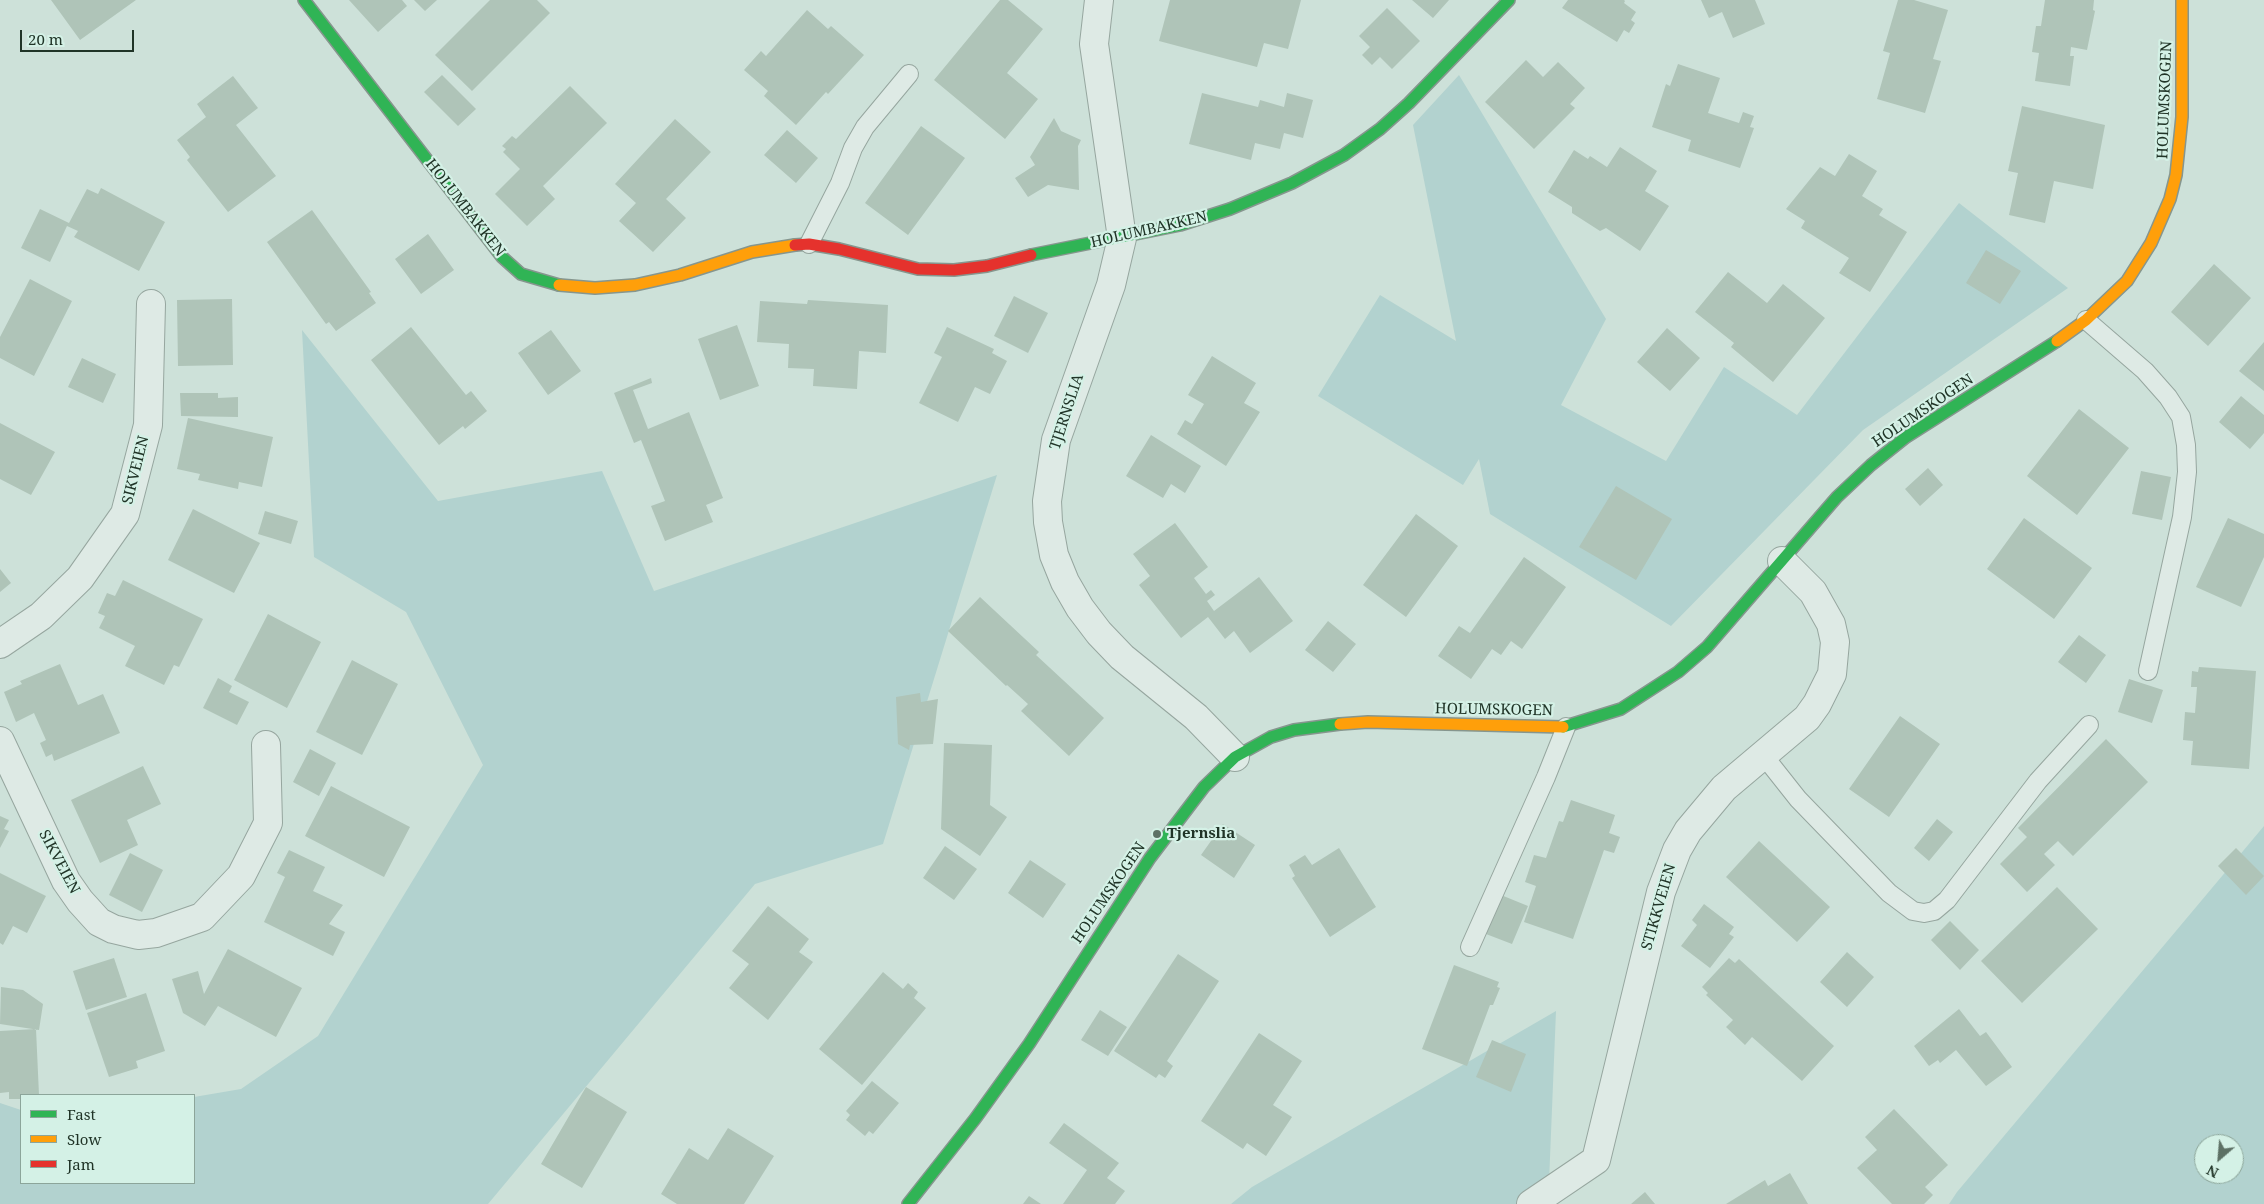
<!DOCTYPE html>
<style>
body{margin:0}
#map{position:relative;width:2264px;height:1204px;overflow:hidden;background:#cde1d9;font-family:"Noto Serif",serif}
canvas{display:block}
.legend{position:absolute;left:20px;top:1094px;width:175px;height:90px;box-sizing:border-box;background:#d4f1e6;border:1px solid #8ca59a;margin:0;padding:6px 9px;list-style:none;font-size:15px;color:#203427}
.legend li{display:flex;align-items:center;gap:10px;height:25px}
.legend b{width:25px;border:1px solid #8ca59a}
.north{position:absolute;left:2194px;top:1134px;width:50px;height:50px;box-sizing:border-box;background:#d4f1e6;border:1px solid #8ca59a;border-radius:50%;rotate:207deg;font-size:14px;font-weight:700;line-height:20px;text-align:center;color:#203427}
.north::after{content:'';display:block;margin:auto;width:18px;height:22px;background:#5d7165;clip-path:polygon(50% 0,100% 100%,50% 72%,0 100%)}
.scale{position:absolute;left:20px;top:30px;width:114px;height:22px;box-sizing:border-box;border:2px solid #203427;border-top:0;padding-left:6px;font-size:15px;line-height:18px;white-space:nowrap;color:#203427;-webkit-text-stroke:4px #d4f1e6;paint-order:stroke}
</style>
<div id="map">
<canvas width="2264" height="1204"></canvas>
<ul class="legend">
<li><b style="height:6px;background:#30b455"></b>Fast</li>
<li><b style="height:6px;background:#ff9f0a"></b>Slow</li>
<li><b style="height:6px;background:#e5322d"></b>Jam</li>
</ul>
<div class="north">N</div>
<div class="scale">20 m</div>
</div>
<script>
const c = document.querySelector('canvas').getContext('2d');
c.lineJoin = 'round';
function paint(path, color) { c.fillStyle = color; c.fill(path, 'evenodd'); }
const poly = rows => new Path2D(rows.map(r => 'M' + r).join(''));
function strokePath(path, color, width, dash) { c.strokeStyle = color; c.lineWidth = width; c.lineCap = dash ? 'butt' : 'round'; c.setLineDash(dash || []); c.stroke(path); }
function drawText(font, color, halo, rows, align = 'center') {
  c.font = font + ' "Noto Serif",serif'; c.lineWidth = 4.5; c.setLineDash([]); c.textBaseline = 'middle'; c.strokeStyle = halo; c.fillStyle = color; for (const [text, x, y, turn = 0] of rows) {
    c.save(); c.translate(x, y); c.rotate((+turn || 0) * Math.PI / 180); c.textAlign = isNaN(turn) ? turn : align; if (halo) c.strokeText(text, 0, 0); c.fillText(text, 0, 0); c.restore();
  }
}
paint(poly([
 [1459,75,1606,319,1561,405,1666,461,1724,367,1797,415,1959,203,2068,288,1863,430,1671,626,1490,514,1479,459,1463,485,1318,396,1380,295,1456,341,1413,125],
 [302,330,438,501,602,471,654,591,997,475,883,844,755,884,488,1204,0,1204,0,1103,21,1110,21,1183,194,1183,194,1097,241,1089,318,1036,483,765,406,612,314,557],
 [2264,826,2264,1204,1949,1204,1957,1192],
 [2204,1144,2234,1144,2234,1174,2204,1174],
 [1556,1011,1549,1182,1519,1204,1231,1204,1252,1187]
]), '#b2d2cf');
paint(poly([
 [51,0,136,0,80,40],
 [349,0,402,0,407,6,378,32],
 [414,0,437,0,425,11],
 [490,0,537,0,550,13,472,91,435,55],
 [1000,0,1008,0,1043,29,1007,73,1038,99,1005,139,934,80],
 [1170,0,1301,0,1288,49,1264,43,1257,67,1159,41],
 [1412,0,1449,0,1433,18],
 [1568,0,1624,0,1625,1,1624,3,1636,12,1631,20,1635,23,1629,33,1624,30,1617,42,1562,8],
 [1701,0,1755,0,1765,24,1733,38,1722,12,1709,18],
 [1898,0,1914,0,1948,10,1933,59,1941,61,1925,113,1877,99,1890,53,1883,51],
 [2045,0,2094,0,2093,10,2095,11,2087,50,2071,47,2070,56,2074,56,2070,86,2035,81,2039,53,2032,52,2036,26,2041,26],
 [1387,8,1420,41,1392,69,1380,57,1372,65,1362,55,1370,47,1359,36],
 [807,10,828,29,831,26,864,55,828,94,826,92,796,125,764,96,768,91,744,70,761,51,766,56],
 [1526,60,1543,77,1558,62,1585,88,1570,104,1575,108,1534,149,1485,102],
 [1678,64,1720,78,1708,113,1739,123,1743,112,1754,116,1750,127,1754,128,1740,168,1688,151,1691,140,1652,127,1666,84,1670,86],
 [442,75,476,109,458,126,424,92],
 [233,76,258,108,236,125,276,176,228,212,187,160,190,157,177,140,206,117,197,104],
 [570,86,607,123,543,186,555,199,527,226,495,194,520,169,503,152,506,149,502,146,512,136,516,139],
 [1202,93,1258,107,1260,100,1284,107,1287,93,1313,100,1303,138,1284,133,1280,149,1255,143,1251,160,1189,144],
 [2022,106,2105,125,2093,189,2054,181,2045,223,2009,215,2018,173,2008,171],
 [1054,118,1061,131,1081,140,1078,146,1079,190,1048,185,1028,197,1015,178,1035,165,1030,157],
 [675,119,711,152,666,199,686,218,653,252,619,221,636,203,615,184],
 [921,126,965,158,908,235,865,203],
 [787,130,818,158,796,183,764,155],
 [1620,147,1657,171,1645,191,1669,206,1640,251,1606,228,1600,231,1572,213,1572,207,1548,192,1574,150,1588,159,1590,156,1607,167],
 [1849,154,1877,171,1862,196,1883,209,1879,215,1907,232,1870,292,1839,273,1849,258,1801,228,1805,221,1786,209,1820,167,1835,176],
 [101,188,165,222,139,271,74,237,78,231,67,226,50,262,21,248,40,209,69,223,87,189,98,194],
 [312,210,371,292,369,293,376,303,336,331,329,322,326,324,267,242],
 [428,234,454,270,421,294,395,259],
 [1986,250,2021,271,2000,304,1966,283],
 [2214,264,2251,298,2208,346,2171,312],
 [1728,272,1767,303,1783,284,1825,318,1773,382,1731,347,1734,343,1695,312],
 [30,279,72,301,34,376,0,358,0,337],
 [1014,296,1048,313,1028,353,994,336],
 [232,299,233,365,178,366,177,300],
 [808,300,888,305,886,353,859,351,857,389,813,386,814,369,788,368,789,344,757,342,760,301,807,304],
 [737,325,759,386,720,400,698,339],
 [411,327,466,395,471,391,487,411,465,429,463,426,439,445,371,360],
 [947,327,994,349,992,353,1007,361,990,394,975,387,958,422,919,403,942,357,934,353],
 [1667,328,1700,358,1670,391,1637,362],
 [551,330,581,371,548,395,518,353],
 [2264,342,2264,391,2239,371],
 [1212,356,1256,383,1244,403,1260,412,1226,466,1177,434,1185,420,1192,424,1204,404,1188,395],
 [82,358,116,374,103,403,68,387],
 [651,378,652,383,633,390,648,429,689,412,723,498,706,505,713,522,665,541,651,506,665,501,641,440,634,443,614,393],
 [180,393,218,393,218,398,238,397,238,417,181,416],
 [2241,396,2264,415,2264,433,2250,449,2219,422],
 [2079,409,2129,448,2077,515,2027,476],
 [188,418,273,437,262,487,239,482,238,489,198,480,200,474,177,469],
 [0,423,55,452,31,495,0,479],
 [1151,435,1201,466,1185,493,1171,484,1163,498,1126,476],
 [1928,468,1943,485,1920,506,1905,489],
 [2141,471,2171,477,2162,520,2132,514],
 [1616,486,1672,519,1636,580,1579,547],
 [193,509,260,543,234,593,168,560],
 [265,511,298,521,291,544,258,534],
 [1416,514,1458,546,1406,617,1363,585],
 [2024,518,2092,568,2054,619,1987,569],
 [2228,518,2264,534,2264,557,2241,607,2196,587],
 [1175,523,1208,567,1194,578,1206,594,1211,590,1215,595,1207,601,1214,611,1259,577,1293,621,1250,653,1234,631,1225,639,1208,617,1181,638,1139,585,1150,576,1133,554],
 [1524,557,1566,587,1522,649,1511,641,1501,655,1492,649,1471,679,1438,656,1459,626,1470,633],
 [0,569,11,583,0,592],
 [123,580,203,619,179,667,174,665,164,685,125,666,135,646,99,628,105,616,98,613,107,593,115,596],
 [980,597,1039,652,1036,655,1104,718,1069,756,1021,711,1028,704,1007,685,1006,686,948,631],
 [268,614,321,642,287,708,234,680],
 [1328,621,1356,644,1333,672,1305,650],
 [2079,635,2106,655,2086,683,2058,662],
 [352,660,398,684,362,755,316,732],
 [60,664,78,705,103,694,120,733,54,761,52,754,46,757,40,743,46,740,34,713,16,722,4,692,22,684,20,681],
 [2199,667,2256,671,2249,769,2191,765,2193,741,2183,740,2185,712,2195,713,2197,687,2191,687,2192,671,2198,672],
 [218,678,232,686,229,692,249,702,237,725,203,708],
 [2129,679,2163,690,2152,723,2118,712],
 [920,693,921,702,938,699,933,744,910,745,909,750,898,744,896,697],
 [1900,716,1940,744,1889,817,1849,789],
 [2106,739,2148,782,2073,856,2058,841,2044,854,2055,865,2027,892,2000,864,2027,837,2018,828],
 [944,743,992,745,990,805,1007,817,980,856,941,829],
 [310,749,336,763,319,796,293,782],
 [143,766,161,804,127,820,138,845,100,863,71,800],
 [331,786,410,827,384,877,305,836],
 [1571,800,1615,815,1609,833,1620,837,1614,853,1604,850,1573,939,1524,922,1536,886,1525,882,1534,855,1546,858,1559,821,1563,822],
 [0,816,9,820,4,829,9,831,0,848],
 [1937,819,1953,832,1929,861,1914,848],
 [1223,824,1255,845,1234,878,1201,855],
 [1759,841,1830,907,1797,942,1726,877],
 [945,846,977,869,954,900,923,878],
 [1339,848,1376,907,1330,937,1292,878,1295,876,1289,865,1305,855,1312,865],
 [2236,848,2264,876,2246,895,2218,866],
 [289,850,325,867,313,891,343,905,329,924,345,932,333,956,264,922,285,877,277,873],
 [130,853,163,870,142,912,109,895],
 [1030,860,1066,884,1043,918,1008,893],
 [0,873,46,896,27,933,13,926,3,945,0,943],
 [2057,887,2098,929,2022,1003,1981,961],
 [1501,895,1528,906,1512,944,1486,934],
 [1704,904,1734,927,1729,934,1734,937,1710,968,1681,946,1697,925,1692,920],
 [768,906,809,939,799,952,813,962,768,1020,729,988,749,964,732,951],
 [1950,921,1979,950,1960,970,1931,940],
 [228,949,302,988,276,1037,218,1006,205,1026,183,1013,172,979,198,971,204,994],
 [1847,952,1874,977,1847,1007,1820,982],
 [1178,954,1219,981,1167,1061,1173,1066,1165,1078,1159,1074,1156,1078,1114,1051],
 [114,958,127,997,86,1010,73,971],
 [1729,958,1735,963,1739,959,1834,1046,1802,1081,1752,1037,1745,1045,1726,1027,1733,1020,1706,995,1708,993,1702,987],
 [1454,965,1499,982,1497,987,1500,988,1493,1005,1490,1005,1467,1066,1422,1049],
 [883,972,903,989,908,983,918,992,914,998,926,1008,862,1085,819,1049],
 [1,987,23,990,43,1004,39,1030,0,1024],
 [146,993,165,1051,136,1061,138,1068,109,1077,87,1013],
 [1959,1009,1980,1036,1986,1032,2012,1067,1986,1086,1956,1050,1940,1063,1938,1060,1929,1066,1914,1046],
 [1100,1010,1127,1027,1108,1056,1081,1040],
 [36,1029,39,1095,21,1095,21,1099,9,1099,9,1092,0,1093,0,1031],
 [1259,1033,1302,1061,1273,1105,1292,1117,1266,1156,1247,1143,1243,1149,1201,1121],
 [1492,1040,1526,1054,1511,1092,1476,1077],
 [872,1081,899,1103,873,1134,869,1131,865,1136,846,1120,850,1115,846,1111],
 [586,1087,627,1112,582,1188,541,1164],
 [1894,1109,1948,1165,1925,1187,1933,1195,1924,1204,1892,1204,1857,1168,1877,1150,1865,1137],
 [1064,1123,1119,1163,1107,1178,1125,1191,1115,1204,1063,1204,1087,1170,1049,1143],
 [728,1128,774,1156,744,1204,677,1204,661,1194,689,1148,708,1160],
 [1790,1173,1808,1204,1726,1204,1765,1180,1768,1186],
 [1645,1192,1655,1204,1631,1204],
 [1029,1196,1041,1204,1023,1204]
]), '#afc4b8');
const lane = poly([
 [809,244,840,183,853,148,865,127,909,74],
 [2086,320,2145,371,2168,397,2181,417,2186,445,2187,472,2182,517,2148,671],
 [1764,756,1798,799,1889,893,1913,911,1924,913,1934,911,1947,900,2038,781,2089,725],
 [1470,947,1546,777,1566,727]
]);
const street = poly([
 [1099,0,1094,44,1122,238,1111,285,1056,440,1047,501,1048,522,1054,555,1065,582,1080,608,1099,633,1122,657,1196,717,1235,757],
 [0,644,41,616,80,578,125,514,148,425,151,304],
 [0,741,66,881,80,901,99,922,113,929,138,935,156,933,202,917,241,876,268,823,266,745],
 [1531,1204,1596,1160,1661,892,1677,850,1688,831,1724,788,1807,718,1817,704,1832,674,1835,642,1831,624,1813,592,1782,561]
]);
const fast = poly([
 [304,0,502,257,521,274,559,285],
 [1031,255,1180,225,1230,209,1292,183,1344,155,1380,129,1409,103,1509,0],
 [1563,727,1621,709,1678,672,1707,647,1837,497,1871,465,1906,437,2057,341],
 [908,1204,975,1119,1029,1044,1150,858,1204,787,1235,757,1271,737,1294,730,1340,724]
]);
const slow = poly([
 [559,285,595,288,635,285,680,275,752,252,795,245],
 [2057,341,2086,320,2127,281,2151,243,2170,199,2176,175,2182,117,2182,0],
 [1340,724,1368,722,1563,727]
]);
const jam = poly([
 [795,245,809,244,839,249,918,269,954,270,987,266,1031,255]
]);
strokePath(lane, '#96a69f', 20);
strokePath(street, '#96a69f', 30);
strokePath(fast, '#86968e', 14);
strokePath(slow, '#86968e', 14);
strokePath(jam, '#86968e', 14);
strokePath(lane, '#deeae5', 18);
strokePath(street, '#deeae5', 28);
strokePath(fast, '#30b455', 11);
strokePath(slow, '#ff9f0a', 11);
strokePath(jam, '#e5322d', 11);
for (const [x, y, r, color] of [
 [1157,834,5,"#5d7165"]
]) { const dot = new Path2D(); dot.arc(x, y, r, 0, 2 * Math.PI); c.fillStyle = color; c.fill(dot); strokePath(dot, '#d4f1e6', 2); }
drawText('15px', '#203427', '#d4f1e6', [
 ["HOLUMSKOGEN",2165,100,-88],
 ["HOLUMBAKKEN",465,208,52],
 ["HOLUMBAKKEN",1149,230,-13],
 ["HOLUMSKOGEN",1923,411,-34],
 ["TJERNSLIA",1067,412,-72],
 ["SIKVEIEN",136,470,-76],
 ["HOLUMSKOGEN",1494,710,1],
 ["SIKVEIEN",59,862,62],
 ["HOLUMSKOGEN",1109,893,-56],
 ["STIKKVEIEN",1659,907,-74]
]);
drawText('bold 15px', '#203427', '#d4f1e6', [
 ["Tjernslia",1167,834]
], 'left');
</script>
